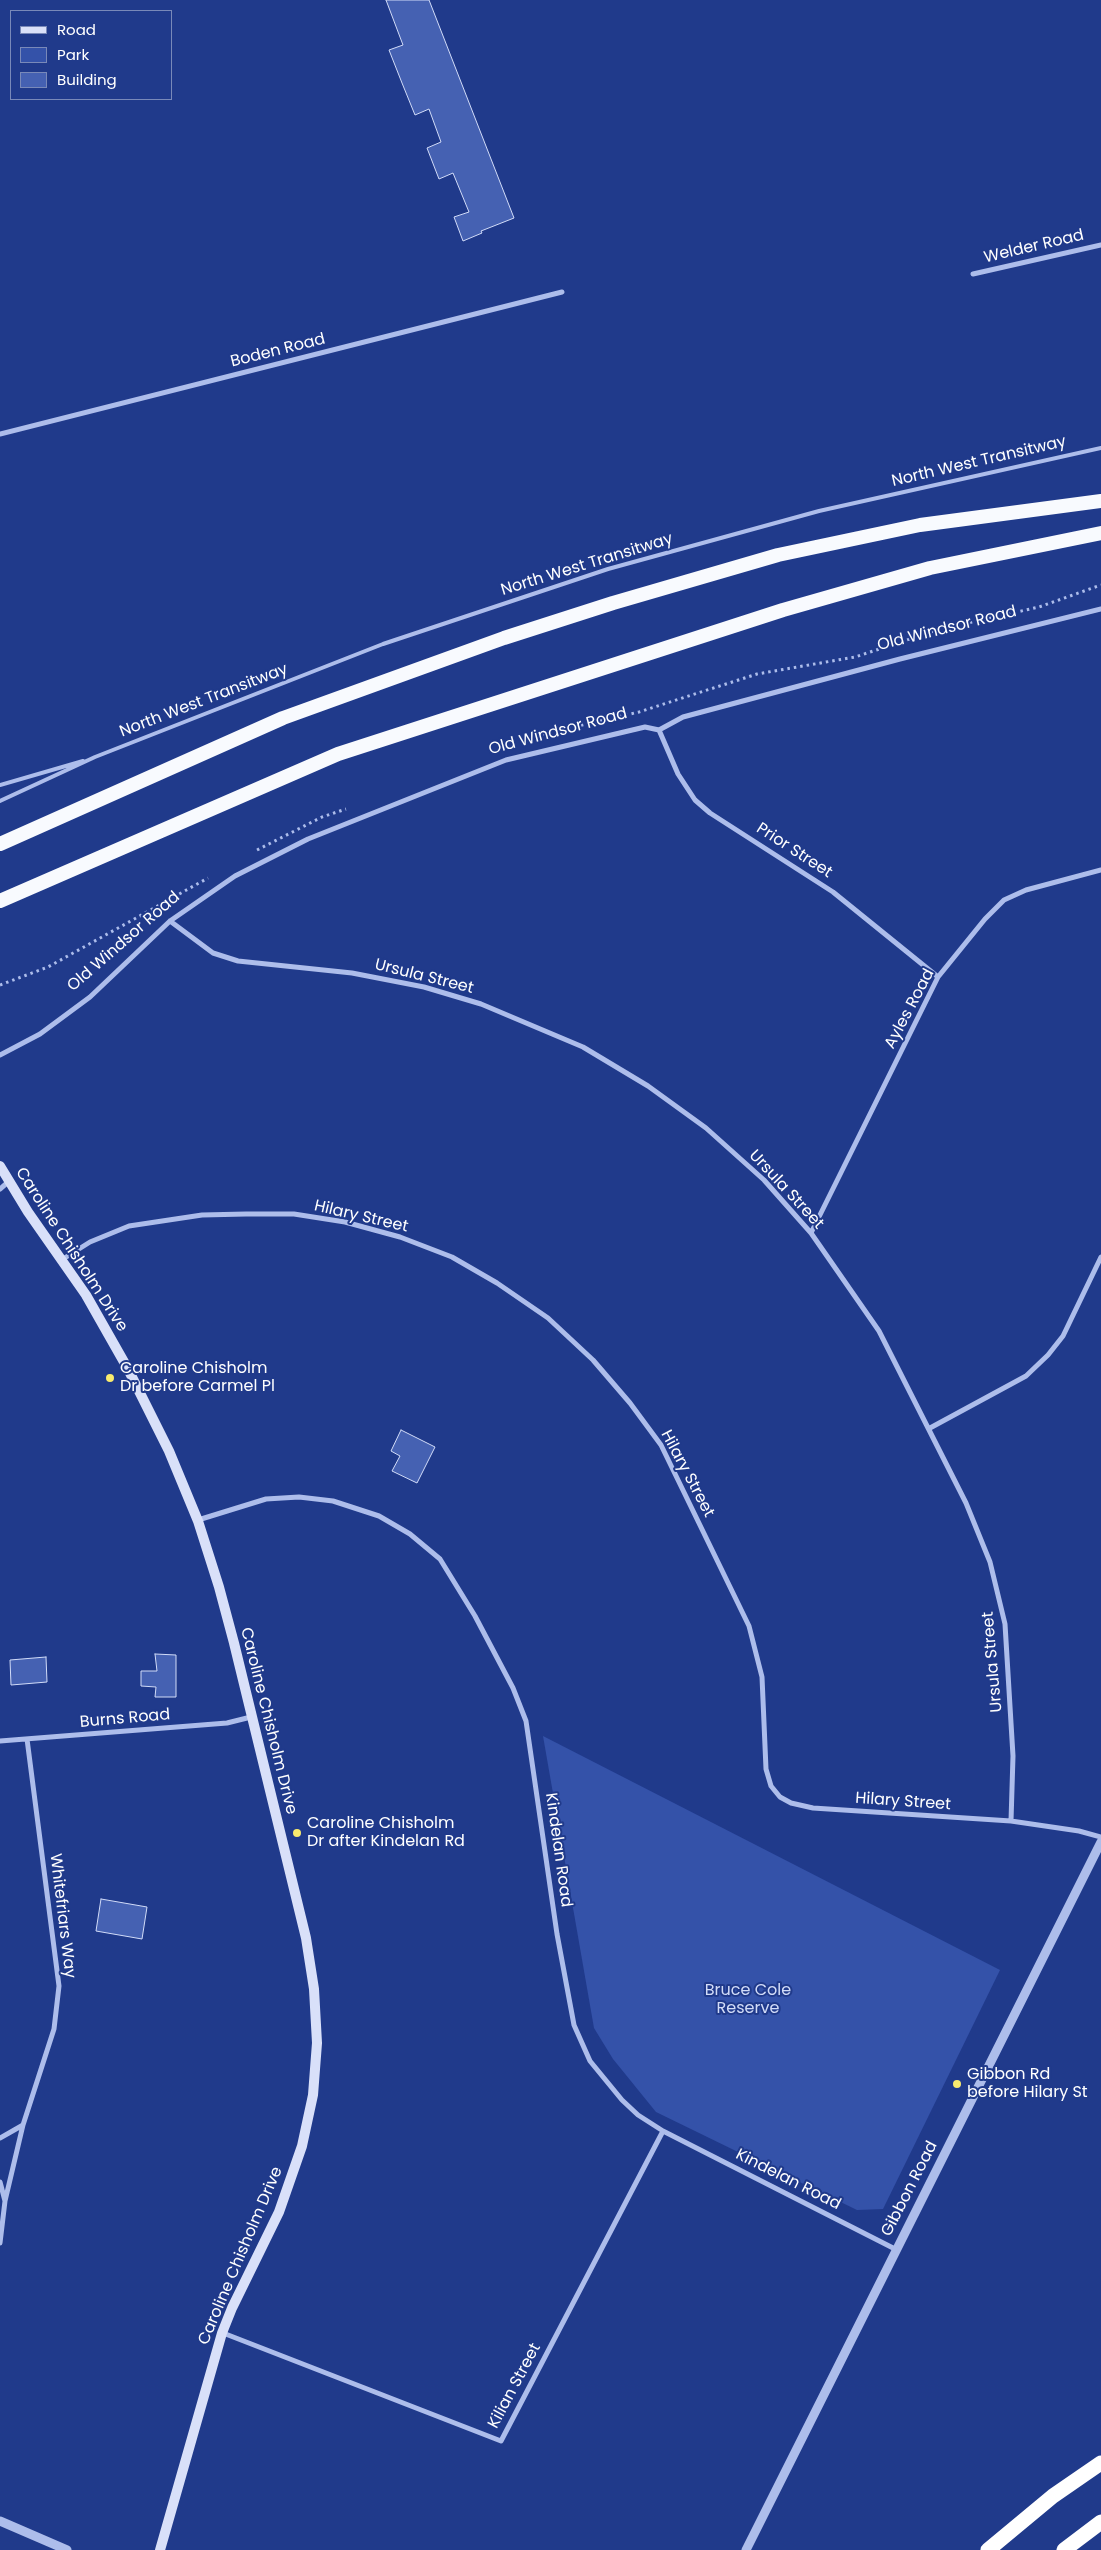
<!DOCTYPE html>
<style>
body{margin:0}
#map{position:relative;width:1101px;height:2550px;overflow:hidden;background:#203a8b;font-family:Poppins,sans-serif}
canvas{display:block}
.legend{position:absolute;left:10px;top:10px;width:162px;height:90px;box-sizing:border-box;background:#203a8b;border:1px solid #7989b9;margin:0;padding:6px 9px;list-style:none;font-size:15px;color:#fff}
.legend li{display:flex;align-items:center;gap:10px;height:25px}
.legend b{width:25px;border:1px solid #7989b9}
</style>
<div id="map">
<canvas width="1101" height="2550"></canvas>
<ul class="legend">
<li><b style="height:6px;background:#d9e0f9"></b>Road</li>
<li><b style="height:14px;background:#3452a9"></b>Park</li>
<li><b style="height:14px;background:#4561b2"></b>Building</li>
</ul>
</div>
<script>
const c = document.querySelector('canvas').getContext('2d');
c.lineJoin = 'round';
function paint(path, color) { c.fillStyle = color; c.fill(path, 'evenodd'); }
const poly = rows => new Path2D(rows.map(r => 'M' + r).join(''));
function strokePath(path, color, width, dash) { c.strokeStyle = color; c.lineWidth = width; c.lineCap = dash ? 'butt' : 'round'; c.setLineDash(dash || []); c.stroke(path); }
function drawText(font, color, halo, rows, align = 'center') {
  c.font = font + ' Poppins,sans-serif'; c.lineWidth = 4; c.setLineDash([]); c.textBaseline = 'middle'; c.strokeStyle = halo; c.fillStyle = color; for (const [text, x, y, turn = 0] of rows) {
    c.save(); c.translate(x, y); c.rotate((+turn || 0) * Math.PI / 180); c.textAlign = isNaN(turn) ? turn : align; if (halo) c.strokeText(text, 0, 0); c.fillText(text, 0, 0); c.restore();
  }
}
paint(poly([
 [543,1736,1000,1970,883,2209,857,2210,656,2112,613,2059,594,2028]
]), '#3452a9');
const building = poly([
 [386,0,429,0,514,218,481,231,482,233,463,241,454,217,469,212,453,173,439,179,427,148,441,142,429,109,415,115,402,83,389,50,403,45,386,0],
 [401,1430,435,1447,417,1483,392,1471,400,1456,391,1451,401,1430],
 [155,1654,176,1655,176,1697,155,1697,156,1687,141,1686,141,1671,157,1671,155,1654],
 [46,1657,47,1682,11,1685,10,1660,46,1657],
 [101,1899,147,1907,142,1939,96,1931,101,1899]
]);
paint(building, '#4561b2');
strokePath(building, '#d2dcf8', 1);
strokePath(poly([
 [525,742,543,734,639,712,757,674,855,657,937,630,1039,607,1101,585],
 [257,850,322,817,346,809],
 [0,985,48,967,208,878]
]), '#adbdeb', 3, [2.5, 4]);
strokePath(poly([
 [0,785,83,761],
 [0,801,95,757,383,644,608,569,819,511,1101,448]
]), '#adbdeb', 4);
strokePath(poly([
 [973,274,1101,245],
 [0,434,562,292],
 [659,730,678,774,695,800,710,813,833,892,938,977],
 [170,921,213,953,238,961,352,973,424,987,481,1004,583,1047,648,1086,706,1128,764,1180,811,1233,879,1331,966,1503,990,1562,1005,1624,1013,1756,1011,1821],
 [0,1055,40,1034,90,997,170,921,235,876,308,839,506,760,645,727,659,730,683,717,900,659,1101,609],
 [0,1189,8,1182],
 [811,1233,938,977,985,919,1004,900,1026,890,1101,870],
 [63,1259,90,1242,129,1226,202,1215,246,1214,294,1214,345,1222,400,1237,452,1257,497,1283,548,1318,593,1360,630,1403,661,1445,749,1626,762,1677,766,1769,771,1786,780,1797,791,1803,813,1808,1011,1821,1079,1831,1101,1837],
 [930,1428,1026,1376,1048,1355,1063,1336,1101,1257],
 [198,1520,266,1499,299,1497,333,1501,379,1516,410,1534,440,1559,475,1616,513,1688,526,1721,557,1934,574,2025,590,2061,622,2100,638,2115,663,2131,897,2250],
 [0,1741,227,1723,251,1717],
 [0,2138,23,2125,54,2029,59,1986,27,1739],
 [0,2182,5,2201,0,2243],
 [5,2201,23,2125],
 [223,2333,501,2441,663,2131]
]), '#adbdeb', 5);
strokePath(poly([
 [0,2521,67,2550],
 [746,2550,1101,1842]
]), '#adbdeb', 9);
strokePath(poly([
 [0,1166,28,1212,86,1295,128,1369,169,1451,198,1521,219,1587,234,1643,306,1938,314,1989,317,2043,313,2095,302,2146,279,2212,232,2308,222,2333,160,2550]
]), '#d9e0f9', 10);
strokePath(poly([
 [0,844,283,718,504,638,613,603,778,555,920,525,1101,501],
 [0,901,338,754,783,610,930,568,1101,533]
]), '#f8fafe', 14);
strokePath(poly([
 [988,2550,1053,2496,1101,2463],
 [1064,2550,1101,2522]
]), '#fff', 15);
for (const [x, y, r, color] of [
 [110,1378,5,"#f9eb6e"],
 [297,1833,5,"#f9eb6e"],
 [957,2084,5,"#f9eb6e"]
]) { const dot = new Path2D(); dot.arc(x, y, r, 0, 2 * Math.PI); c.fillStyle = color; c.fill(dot); strokePath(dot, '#203a8b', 2); }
drawText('16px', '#fff', '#203a8b', [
 ["Welder Road",1034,247,-13],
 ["Boden Road",278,351,-14],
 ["North West Transitway",979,462,-13],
 ["North West Transitway",587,565,-17],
 ["Old Windsor Road",947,629,-14],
 ["North West Transitway",204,701,-21],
 ["Old Windsor Road",558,732,-15],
 ["Prior Street",794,851,33],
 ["Old Windsor Road",124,942,-41],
 ["Ursula Street",424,977,14],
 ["Ayles Road",910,1009,-62],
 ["Ursula Street",786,1190,47],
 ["Hilary Street",361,1217,13],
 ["Caroline Chisholm Drive",71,1250,57],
 ["Hilary Street",687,1474,62],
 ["Ursula Street",993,1662,-95],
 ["Burns Road",125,1719,-5],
 ["Caroline Chisholm Drive",268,1721,76],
 ["Hilary Street",903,1802,4],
 ["Kindelan Road",558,1850,82],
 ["Whitefriars Way",62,1916,83],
 ["Kindelan Road",788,2180,27],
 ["Gibbon Road",910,2189,-63],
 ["Caroline Chisholm Drive",241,2256,-67],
 ["Kilian Street",515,2386,-62]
]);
drawText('16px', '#fff', '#203a8b', [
 ["Caroline Chisholm",120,1369],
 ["Dr before Carmel Pl",120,1387],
 ["Caroline Chisholm",307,1824],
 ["Dr after Kindelan Rd",307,1842],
 ["Gibbon Rd",967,2075],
 ["before Hilary St",967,2093]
], 'left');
drawText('16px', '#d2dcf8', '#203a8b', [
 ["Bruce Cole",748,1991],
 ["Reserve",748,2009]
]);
</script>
